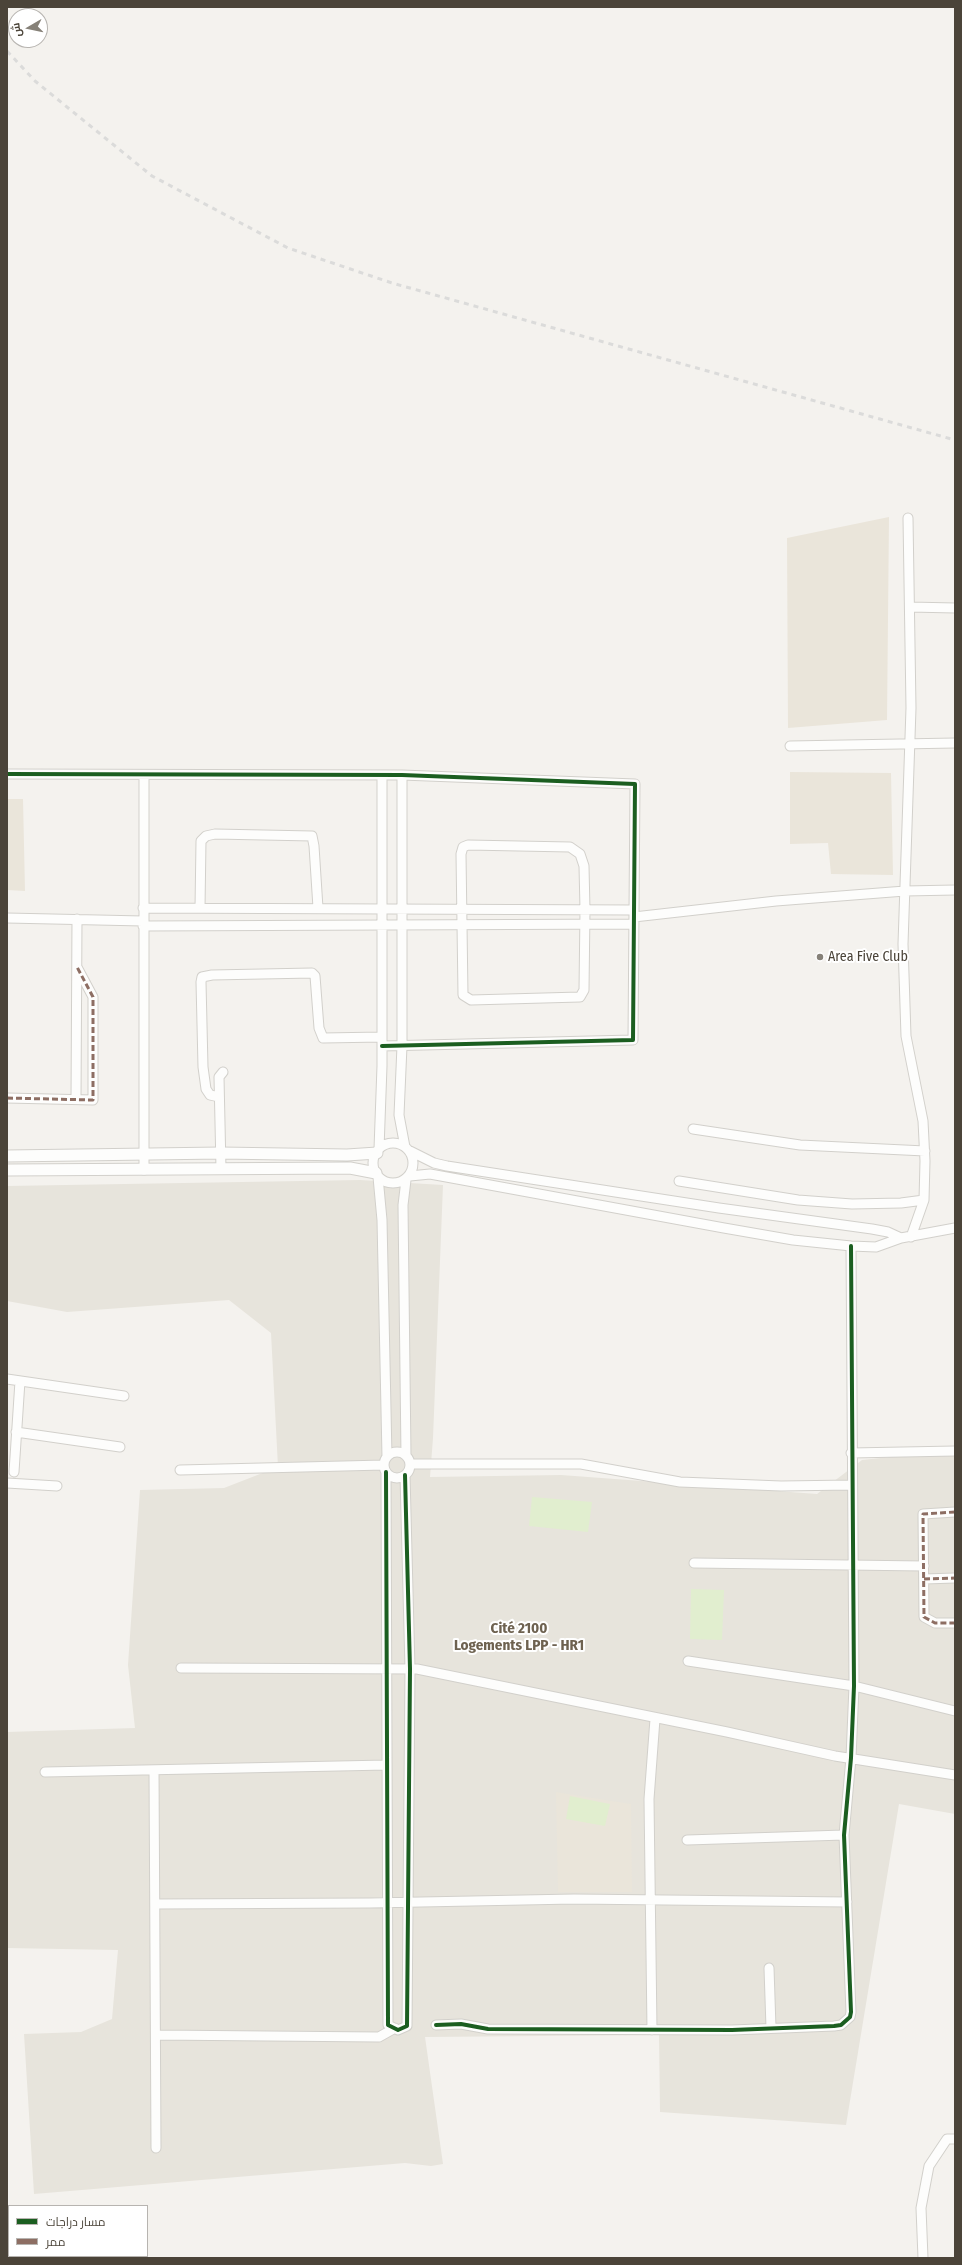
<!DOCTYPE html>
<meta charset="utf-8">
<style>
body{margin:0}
#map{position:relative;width:962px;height:2265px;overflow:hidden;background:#f4f2ee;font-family:"Fira Sans Condensed",Cairo,sans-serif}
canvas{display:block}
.frame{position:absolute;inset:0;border:8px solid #4b4439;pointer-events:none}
.legend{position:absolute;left:8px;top:2205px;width:140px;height:52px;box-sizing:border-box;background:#fff;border:1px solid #b7b4b0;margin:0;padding:5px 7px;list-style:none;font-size:12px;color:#4b4439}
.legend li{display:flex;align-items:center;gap:8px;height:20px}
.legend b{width:20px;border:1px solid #b7b4b0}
.north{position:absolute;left:8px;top:8px;width:40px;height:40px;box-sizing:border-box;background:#fff;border:1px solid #b7b4b0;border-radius:50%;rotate:261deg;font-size:11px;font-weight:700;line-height:16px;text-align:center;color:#4b4439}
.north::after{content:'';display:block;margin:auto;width:14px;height:18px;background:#868178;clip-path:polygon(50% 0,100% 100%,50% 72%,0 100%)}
</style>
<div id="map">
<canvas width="962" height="2265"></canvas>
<div class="frame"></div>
<ul class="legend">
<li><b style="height:5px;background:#1b5e20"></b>مسار دراجات</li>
<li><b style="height:5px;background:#8d6e63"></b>ممر</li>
</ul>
<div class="north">ش</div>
</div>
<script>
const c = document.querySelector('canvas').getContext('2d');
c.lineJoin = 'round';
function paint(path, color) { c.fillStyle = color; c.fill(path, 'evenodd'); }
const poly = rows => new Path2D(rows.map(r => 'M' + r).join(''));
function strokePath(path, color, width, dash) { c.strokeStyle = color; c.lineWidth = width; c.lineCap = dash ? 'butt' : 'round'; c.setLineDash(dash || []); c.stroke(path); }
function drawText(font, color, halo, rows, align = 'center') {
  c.font = font + ' "Fira Sans Condensed",sans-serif'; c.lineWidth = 4; c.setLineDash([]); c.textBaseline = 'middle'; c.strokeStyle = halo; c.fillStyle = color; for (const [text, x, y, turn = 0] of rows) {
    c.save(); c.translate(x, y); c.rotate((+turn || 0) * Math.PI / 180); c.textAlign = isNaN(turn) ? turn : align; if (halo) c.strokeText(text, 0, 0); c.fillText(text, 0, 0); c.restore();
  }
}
paint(poly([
 [360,1180,443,1185,433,1438,430,1477,561,1475,817,1494,862,1460,955,1450,955,1814,899,1804,846,2125,660,2112,659,2035,425,2037,443,2164,431,2166,405,2163,34,2194,24,2034,81,2032,112,2019,118,1950,7,1948,7,1732,135,1728,128,1665,140,1490,224,1488,278,1467,271,1333,229,1300,67,1312,7,1301,7,1186]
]), '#e7e4dc');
paint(poly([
 [889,517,887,720,788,728,787,538],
 [790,772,891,773,893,875,831,874,828,843,790,844],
 [7,799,23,799,25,891,7,890],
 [556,1792,631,1804,632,1892,558,1892]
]), '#eae5da');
paint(poly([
 [532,1497,592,1502,588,1532,529,1526],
 [691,1589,724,1590,722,1640,690,1639],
 [570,1796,610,1804,605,1826,566,1819]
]), '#e1eecf');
const minor = poly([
 [908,518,911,708,903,944,906,1036,923,1121,925,1161,924,1200,911,1237],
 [910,607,955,608],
 [790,746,955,743],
 [7,774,402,775,635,784,633,1040,382,1046],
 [144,775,144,1170],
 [402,775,402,1046,399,1115,405,1147],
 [468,845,570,847,580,854,584,866,585,910,584,990,580,997,471,1000,463,995,461,854,463,847,468,845],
 [143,908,634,910],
 [200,908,201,841,206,836,215,834,312,836,314,846,318,908],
 [634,917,776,901,905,891,955,890],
 [7,918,143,921],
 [143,926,634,924],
 [219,1097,210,1095,206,1089,203,1067,201,982,202,977,212,975,312,973,315,976,319,1028,323,1038,382,1037],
 [7,1098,93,1100,93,997,77,967],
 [76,1099,77,919],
 [693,1129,800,1145,925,1151],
 '373 1163a20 20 0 1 1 40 0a20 20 0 1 1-40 0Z',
 [379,1149,382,1066,382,775],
 [410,1151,434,1163,447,1166,719,1208,872,1229,888,1232,901,1238],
 [221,1169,219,1077,223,1072],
 [410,1176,430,1174,441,1176,724,1228,793,1240,851,1246,876,1247,901,1238,955,1228],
 [378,1177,382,1220,387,1457],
 [406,1180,403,1205,406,1456],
 [679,1181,798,1200,852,1204,901,1203,924,1200],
 [7,1379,124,1396],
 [16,1432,120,1447],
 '384 1465a13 13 0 1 1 26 0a13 13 0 1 1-26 0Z',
 [851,1453,955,1451],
 [410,1464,581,1464,680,1482,781,1486,851,1485],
 [180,1470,384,1465],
 [14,1472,20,1381],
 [386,1472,388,2025,398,2030,407,2026,410,1669,405,1475],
 [7,1483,57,1486],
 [955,1512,923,1514,924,1617,935,1623,955,1623],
 [694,1563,924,1566],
 [924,1579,955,1578],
 [688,1661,854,1686,955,1711],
 [181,1668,417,1669,727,1732,835,1756,955,1775],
 [154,1770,156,2148],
 [45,1772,387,1765],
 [687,1840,844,1835],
 [155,1904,370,1903,574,1899,847,1902],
 [769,1968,771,2028],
 [436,2025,461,2024,488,2029,732,2030,834,2026,841,2025,850,2017,851,2012,844,1835,851,1758,854,1686,851,1246],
 [652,2030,649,1799,655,1719],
 [156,2035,379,2037,395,2028],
 [923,2258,921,2208,929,2166,947,2139,955,2139]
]);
const tertiary = poly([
 [7,1156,221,1153,347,1155,377,1153],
 [7,1170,350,1168,376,1173]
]);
strokePath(minor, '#d2d0cb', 11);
strokePath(tertiary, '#d2d0cb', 13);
strokePath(minor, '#fdfdfc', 9);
strokePath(tertiary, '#fdfdfc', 11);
strokePath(poly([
 [7,51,35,81,152,176,288,248,392,283,955,440]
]), '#dbdbda', 3, [5, 5]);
strokePath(poly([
 [7,1098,93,1100,93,997,77,967],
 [955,1512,923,1514,924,1617,935,1623,955,1623],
 [924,1579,955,1578]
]), '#8d6e63', 3, [6, 3]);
strokePath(poly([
 [7,774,402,775,635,784,633,1040,382,1046],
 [386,1472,388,2025,398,2030,407,2026,410,1669,405,1475],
 [436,2025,461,2024,488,2029,732,2030,834,2026,841,2025,850,2017,851,2012,844,1835,851,1758,854,1686,851,1246]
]), '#1b5e20', 4);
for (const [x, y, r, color] of [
 [820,957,4,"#868178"]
]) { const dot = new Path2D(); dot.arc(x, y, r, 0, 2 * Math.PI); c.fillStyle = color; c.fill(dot); strokePath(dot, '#fff', 1.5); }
drawText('14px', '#4b4439', '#fff', [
 ["Area Five Club",828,957]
], 'left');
drawText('bold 15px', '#6e6250', '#fff', [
 ["Cité 2100",519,1629],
 ["Logements LPP - HR1",519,1646]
]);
</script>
